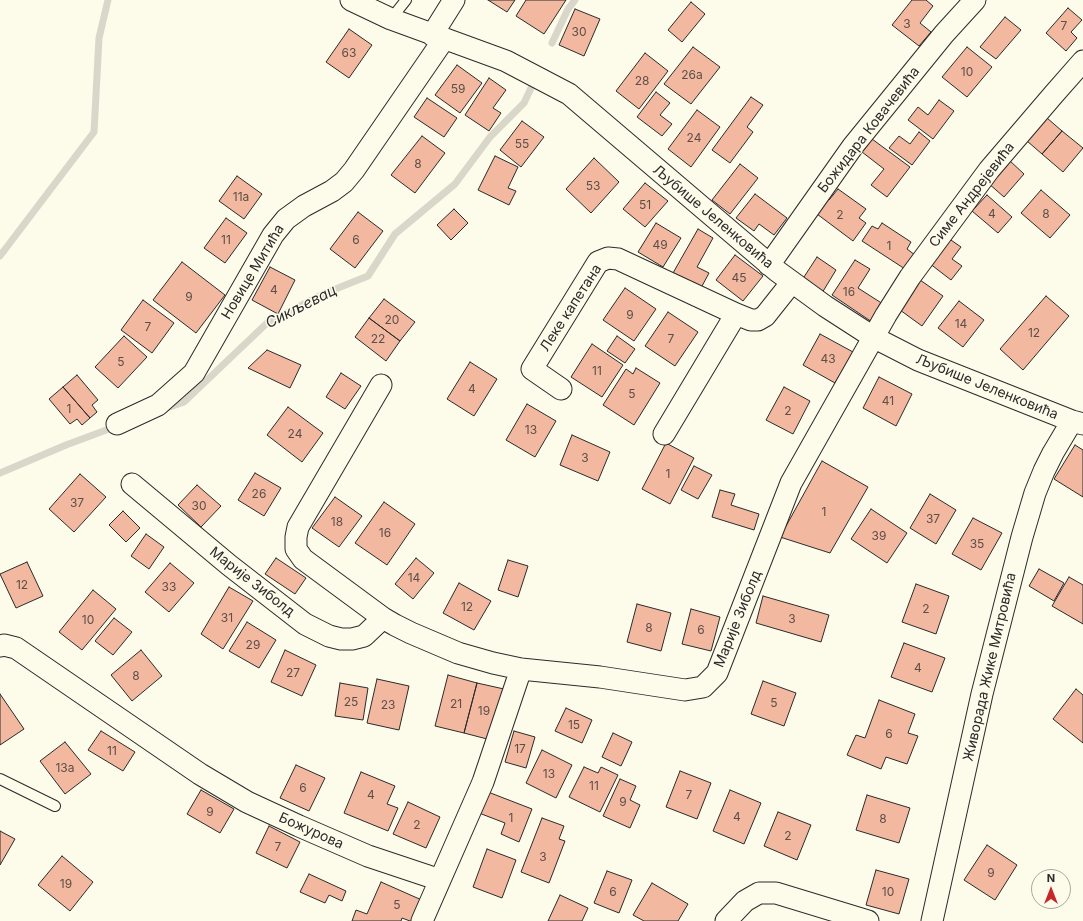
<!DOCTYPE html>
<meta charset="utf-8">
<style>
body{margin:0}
#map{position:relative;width:1083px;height:921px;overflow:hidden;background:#fdfbea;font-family:Inter,sans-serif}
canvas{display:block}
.north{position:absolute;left:1031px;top:869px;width:40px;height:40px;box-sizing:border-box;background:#fdfbea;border:1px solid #a9a89e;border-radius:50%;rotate:0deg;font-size:11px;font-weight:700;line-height:16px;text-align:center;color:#2b2b2b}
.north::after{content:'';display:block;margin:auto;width:14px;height:18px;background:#c62828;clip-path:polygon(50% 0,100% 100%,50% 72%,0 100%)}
</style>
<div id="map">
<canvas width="1083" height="921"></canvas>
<div class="north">N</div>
</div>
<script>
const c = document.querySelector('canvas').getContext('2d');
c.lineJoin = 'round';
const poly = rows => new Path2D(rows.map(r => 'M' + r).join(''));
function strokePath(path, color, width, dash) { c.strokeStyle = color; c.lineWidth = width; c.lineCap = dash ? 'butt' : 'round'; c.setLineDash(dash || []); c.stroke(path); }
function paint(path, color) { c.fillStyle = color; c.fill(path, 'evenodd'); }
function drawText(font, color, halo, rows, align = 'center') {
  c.font = font + ' Inter,sans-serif'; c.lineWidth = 3; c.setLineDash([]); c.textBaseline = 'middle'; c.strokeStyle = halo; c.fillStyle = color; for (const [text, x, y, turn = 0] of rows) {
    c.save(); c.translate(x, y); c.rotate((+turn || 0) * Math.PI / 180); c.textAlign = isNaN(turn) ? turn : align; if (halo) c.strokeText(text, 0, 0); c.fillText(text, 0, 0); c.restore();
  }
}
strokePath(poly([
 [552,43,568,9,575,0],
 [0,256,94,132,99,38,108,0],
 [164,409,184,402,267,323,323,294,368,276,395,234,455,184,490,137,524,103,531,88],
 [0,473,66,445,117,426]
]), '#d8d7c9', 7);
const building = poly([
 [488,0,515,0,507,12,488,0],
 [526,0,566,0,544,34,516,16,526,0],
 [912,0,926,0,933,6,920,23,931,32,919,46,892,25,912,0],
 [691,2,705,14,682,42,668,30,691,2],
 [1068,8,1082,20,1071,32,1077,38,1066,51,1046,33,1068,8],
 [575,9,600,19,584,56,559,45,575,9],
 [1005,17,1021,30,996,59,980,47,1005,17],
 [349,29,372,45,349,78,326,62,349,29],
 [693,47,720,67,691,104,664,84,693,47],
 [967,47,992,67,967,97,942,77,967,47],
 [645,53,668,71,639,109,616,91,645,53],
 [457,65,482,83,460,113,435,95,457,65],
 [489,78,506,90,493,108,501,113,489,131,465,115,489,78],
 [656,92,670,103,660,115,672,124,662,136,637,117,656,92],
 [751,97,763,105,747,127,753,132,730,163,712,150,751,97],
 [427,98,457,118,444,137,414,117,427,98],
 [939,100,954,111,933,139,908,120,918,107,928,115,939,100],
 [697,110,720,127,691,167,668,149,697,110],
 [1047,118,1062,131,1042,154,1027,141,1047,118],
 [522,121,544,137,521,167,500,150,522,121],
 [1062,131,1083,148,1063,172,1042,154,1062,131],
 [919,132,930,141,912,165,889,148,899,136,910,144,919,132],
 [422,136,445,153,415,193,391,175,422,136],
 [872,139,910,167,887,197,871,185,884,169,862,152,872,139],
 [495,156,518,167,508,188,516,191,509,205,478,190,495,156],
 [594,158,619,182,591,213,566,189,594,158],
 [1009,160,1024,174,1004,197,988,183,1009,160],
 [740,164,758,178,730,214,712,200,740,164],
 [237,176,262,194,244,219,219,201,237,176],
 [645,183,668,201,645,227,623,209,645,183],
 [838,189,866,209,859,218,866,223,853,241,813,211,824,196,829,200,838,189],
 [1041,190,1070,215,1050,238,1021,213,1041,190],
 [755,194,787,218,774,235,759,224,754,231,736,218,755,194],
 [987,195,1012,217,998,233,972,211,987,195],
 [454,209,468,223,451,240,437,225,454,209],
 [358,212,383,231,355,268,330,249,358,212],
 [226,218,247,233,225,263,204,248,226,218],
 [656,223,681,238,663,267,638,252,656,223],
 [882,223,911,242,907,249,915,255,905,269,862,241,872,226,878,229,882,223],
 [698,229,713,238,697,267,709,273,701,288,673,273,698,229],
 [948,238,961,247,952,259,962,266,951,280,929,263,948,238],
 [735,255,763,276,743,301,716,280,735,255],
 [817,257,836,270,822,293,802,280,817,257],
 [855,260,870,269,858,288,883,304,872,322,832,295,855,260],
 [182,262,225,295,196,333,153,300,182,262],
 [270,267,295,280,278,314,252,300,270,267],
 [920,280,943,296,922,326,900,310,920,280],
 [625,288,656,309,634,341,603,320,625,288],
 [1046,296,1069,316,1023,370,1000,349,1046,296],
 [384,299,415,322,400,341,369,318,384,299],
 [143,300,174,323,152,353,121,330,143,300],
 [959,301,984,320,963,347,938,328,959,301],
 [668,312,698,332,675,366,645,346,668,312],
 [369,318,400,341,386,361,355,337,369,318],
 [820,334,853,352,835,383,803,365,820,334],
 [124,336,147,357,118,388,95,367,124,336],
 [617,336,635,349,625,363,607,351,617,336],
 [592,344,623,365,602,397,571,377,592,344],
 [267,350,301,365,290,388,248,368,267,350],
 [470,362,497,379,474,416,447,399,470,362],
 [636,368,660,383,634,425,603,405,626,369,633,374,636,368],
 [341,373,361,386,345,409,326,397,341,373],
 [77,375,98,400,92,405,97,412,90,418,63,387,77,375],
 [879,377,912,394,896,426,863,408,879,377],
 [63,387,90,418,82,425,77,419,70,424,49,399,63,387],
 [784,387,810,401,793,434,766,420,784,387],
 [527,404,556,421,535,457,506,440,527,404],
 [288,407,323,433,302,462,267,435,288,407],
 [572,435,610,452,598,481,560,465,572,435],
 [666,443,694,458,670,504,642,489,666,443],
 [1075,445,1083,450,1083,497,1054,479,1075,445],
 [822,461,868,487,830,553,780,537,822,461],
 [694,466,712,475,698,499,681,490,694,466],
 [255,473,281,488,264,516,238,500,255,473],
 [80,474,106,497,74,532,49,509,80,474],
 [197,485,221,506,201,527,178,505,197,485],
 [720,490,735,494,731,505,759,514,754,530,712,517,720,490],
 [930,494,956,510,936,544,910,528,930,494],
 [335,497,362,516,339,547,312,528,335,497],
 [384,502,415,524,387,565,355,543,384,502],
 [871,509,907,533,887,563,851,539,871,509],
 [123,511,140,528,126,542,109,525,123,511],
 [973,518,1002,533,981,570,952,554,973,518],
 [146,534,164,547,149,569,131,556,146,534],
 [276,558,306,578,295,594,265,574,276,558],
 [416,558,434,573,413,599,395,584,416,558],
 [508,560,528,566,518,597,498,590,508,560],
 [27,562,43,596,16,608,0,574,27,562],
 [170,563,194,583,169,612,145,592,170,563],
 [1039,569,1064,583,1054,601,1029,586,1039,569],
 [1069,577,1083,585,1083,624,1052,606,1069,577],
 [459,583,491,601,474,630,443,613,459,583],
 [916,584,949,596,936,634,902,622,916,584],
 [229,587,253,601,223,649,201,634,229,587],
 [93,590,116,609,82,650,59,632,93,590],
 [763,596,829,615,821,642,756,623,763,596],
 [637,604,671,613,661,651,627,642,637,604],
 [691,609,720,617,711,651,682,644,691,609],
 [114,618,132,632,113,655,95,641,114,618],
 [247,622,276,640,259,668,229,651,247,622],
 [904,643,945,658,932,692,891,677,904,643],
 [141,650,162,676,132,701,111,675,141,650],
 [285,650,316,665,302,696,271,682,285,650],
 [448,675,477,683,464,733,435,726,448,675],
 [377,679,409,686,399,730,367,723,377,679],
 [763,681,796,693,784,726,751,714,763,681],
 [340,683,368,688,363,720,335,716,340,683],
 [477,683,504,689,491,740,464,733,477,683],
 [1076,689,1083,695,1083,743,1053,719,1076,689],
 [0,694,24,729,0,745,0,694],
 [879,700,915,714,908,733,918,736,907,764,886,757,881,769,847,755,856,735,865,738,879,700],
 [566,708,592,720,582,743,555,731,566,708],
 [101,731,135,752,123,771,88,750,101,731],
 [514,731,535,737,526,768,505,762,514,731],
 [613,733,632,742,621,766,602,757,613,733],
 [65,742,91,774,65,794,40,761,65,742],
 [542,750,572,765,556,798,526,783,542,750],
 [296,765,325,778,309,811,280,798,296,765],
 [584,767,598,773,601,767,618,775,600,812,569,797,584,767],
 [680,771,711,783,697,819,666,807,680,771],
 [361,772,395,786,387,804,398,808,388,831,344,813,361,772],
 [620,779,636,786,630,800,640,805,630,828,603,816,620,779],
 [201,790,234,809,220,833,187,814,201,790],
 [730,790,761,803,744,844,713,831,730,790],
 [488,792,532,809,519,842,501,834,505,823,479,813,488,792],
 [867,795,910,808,899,843,856,830,867,795],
 [408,802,440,817,426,848,393,834,408,802],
 [778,812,811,825,797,860,764,846,778,812],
 [542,818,564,826,559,839,565,841,549,883,521,872,542,818],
 [269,826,300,842,287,868,256,853,269,826],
 [0,831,15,839,0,865,0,831],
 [987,845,1017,865,995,900,964,880,987,845],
 [487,849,516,860,502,898,473,887,487,849],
 [62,856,93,882,70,911,38,885,62,856],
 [876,870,909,879,899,914,866,905,876,870],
 [607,871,632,880,619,913,594,903,607,871],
 [309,874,346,891,342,901,329,895,325,903,300,892,309,874],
 [381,882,424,901,415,921,410,921,402,918,401,921,352,921,356,910,367,914,381,882],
 [652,883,688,904,678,921,644,921,633,915,652,883],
 [560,895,588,908,582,921,548,921,560,895]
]);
paint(building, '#f2b8a0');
strokePath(building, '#2b2b2b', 1);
const lane = poly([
 [391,19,406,0],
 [0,779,55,806]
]);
const street = poly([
 [351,0,391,19,506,61,569,94,777,271,825,306,873,337,918,360,1072,421,1083,424],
 [432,35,454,0],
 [769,265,853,146,944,34,975,0],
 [381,385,298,527,296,537,296,549,303,559,383,618,395,625,411,633,458,653,493,663,521,669,600,677,685,690,703,687,717,673,791,483,886,315,910,277,989,170,1054,94,1083,61],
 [561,389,532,369,598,262,608,258,618,259,736,314,751,320,758,320,765,316,792,282],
 [117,424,158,405,194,373,273,235,286,219,304,206,332,191,344,182,354,170,444,39],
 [664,434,736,314],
 [132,484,229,565,305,624,329,636,341,639,352,639,364,636,383,618],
 [0,646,4,645,16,648,200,774,247,802,299,826,368,856,440,880],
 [422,921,483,782,521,669],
 [726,921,745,901,759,893,776,893,868,921],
 [932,921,982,694,1022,537,1035,493,1044,471,1053,453,1072,421]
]);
strokePath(lane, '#2b2b2b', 12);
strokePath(street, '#2b2b2b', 23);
strokePath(lane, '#fdfbea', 10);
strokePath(street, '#fdfbea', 21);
drawText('12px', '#5d4e48', null, [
 ["3",907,24],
 ["7",1064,26],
 ["30",579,32],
 ["63",349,53],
 ["10",967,72],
 ["26a",692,75],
 ["28",642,81],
 ["59",458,89],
 ["24",694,138],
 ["55",522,144],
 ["8",418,164],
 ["53",593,186],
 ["11a",241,197],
 ["51",645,205],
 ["4",992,214],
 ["8",1046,214],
 ["2",840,215],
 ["11",226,240],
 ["6",356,240],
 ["49",660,245],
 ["1",889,246],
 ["45",739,278],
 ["4",274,290],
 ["16",849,292],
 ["9",189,297],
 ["9",630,315],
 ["20",392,320],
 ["14",961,324],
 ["7",148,327],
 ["12",1034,333],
 ["22",378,339],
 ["7",671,339],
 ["43",828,359],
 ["5",121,362],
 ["11",597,371],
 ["4",472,389],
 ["5",632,394],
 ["41",888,401],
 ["1",69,409],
 ["2",788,411],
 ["13",531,430],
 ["24",295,434],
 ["3",585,458],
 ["1",668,474],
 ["26",259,494],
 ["37",77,503],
 ["30",199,506],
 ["1",824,512],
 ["37",933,519],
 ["18",337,522],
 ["16",385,533],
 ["39",879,536],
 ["35",977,544],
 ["14",414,578],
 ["12",22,585],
 ["33",169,587],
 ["12",467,607],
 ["2",926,609],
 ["31",227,618],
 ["3",792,619],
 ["10",88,620],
 ["8",649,628],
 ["6",701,630],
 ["29",253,645],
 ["4",918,668],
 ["27",293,673],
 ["8",136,676],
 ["25",351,702],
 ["5",774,703],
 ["21",456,704],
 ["23",388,705],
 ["19",484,711],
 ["15",574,725],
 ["6",889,734],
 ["17",520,749],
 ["11",112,751],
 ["13a",65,768],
 ["13",549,774],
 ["11",594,786],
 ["6",303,788],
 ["4",371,795],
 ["7",689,795],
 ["9",623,802],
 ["9",210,812],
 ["4",737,817],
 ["1",511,818],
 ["8",883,819],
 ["2",417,825],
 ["2",788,836],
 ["7",278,847],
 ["3",543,857],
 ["9",991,873],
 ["19",66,884],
 ["6",613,892],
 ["10",888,892],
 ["5",397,905]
]);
drawText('14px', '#2b2b2b', '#fdfbea', [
 ["Божидара Ковачевића",869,130,-52],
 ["Симе Андрејевића",972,195,-52],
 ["Љубише Јеленковића",713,217,40],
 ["Новице Митића",253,272,-59],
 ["Леке капетана",571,308,-57],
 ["Љубише Јеленковића",987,387,22],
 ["Марије Зиболд",252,582,38],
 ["Марије Зиболд",738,619,-68],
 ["Живорада Жике Митровића",990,667,-77],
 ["Божурова",311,831,24]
]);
drawText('italic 15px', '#2b2b2b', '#fdfbea', [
 ["Сикљевац",301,307,-27]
]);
</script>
